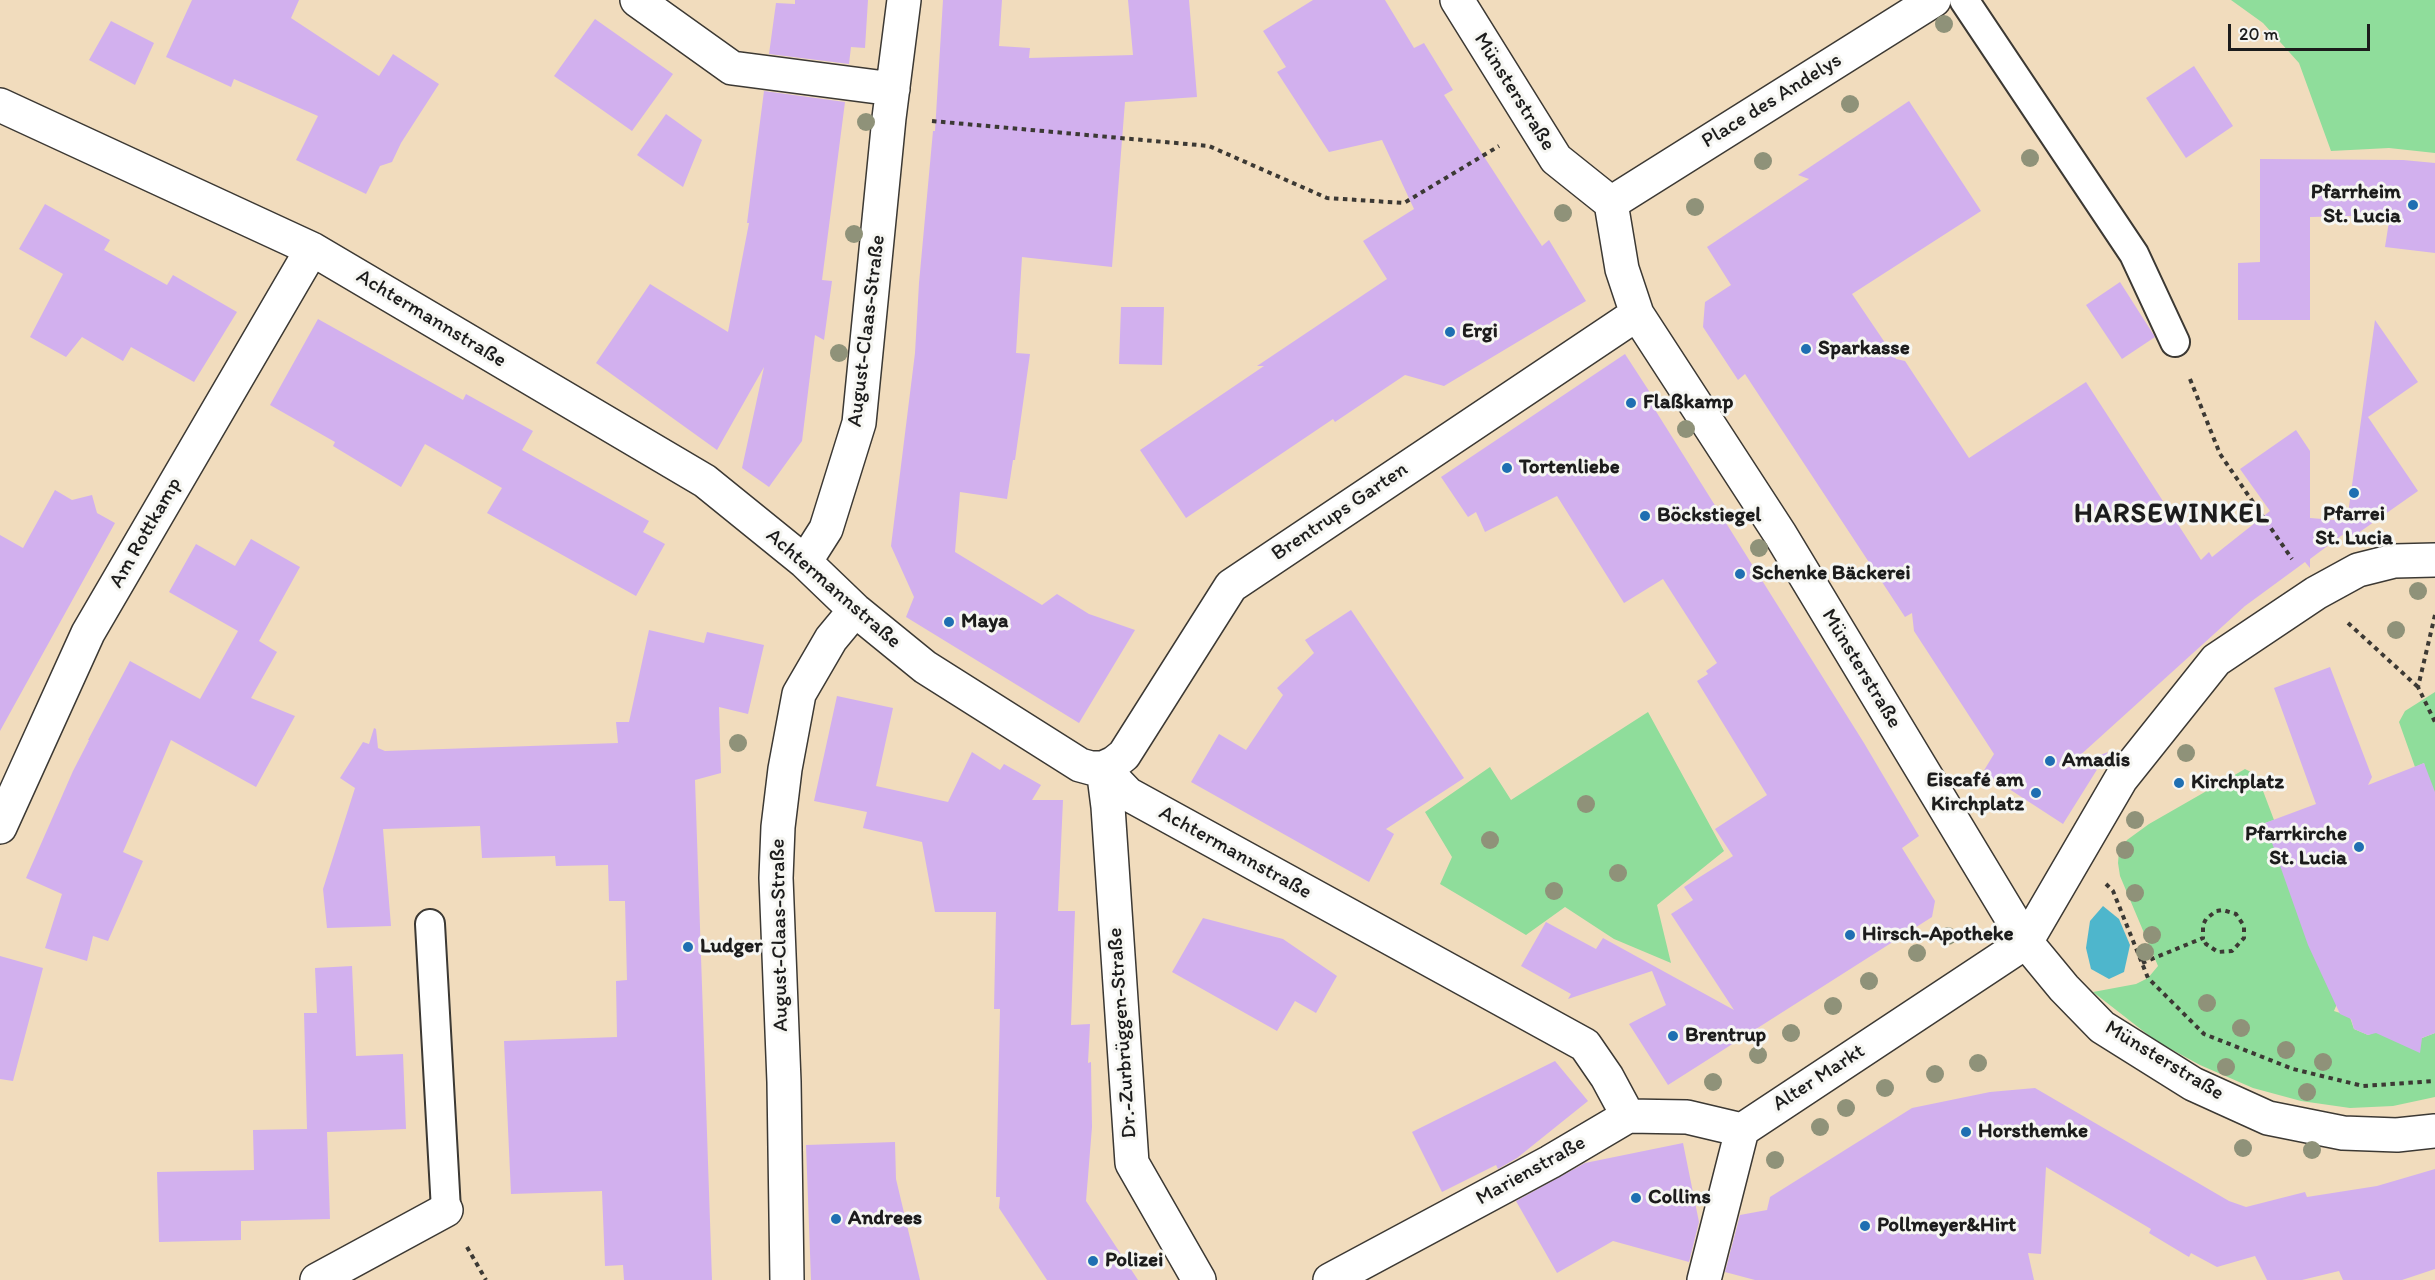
<!DOCTYPE html>
<meta charset="utf-8">
<style>
body{margin:0}
#map{position:relative;width:2435px;height:1280px;overflow:hidden;background:#f1dcbd;font-family:Itim,sans-serif}
canvas{display:block}
.scale{position:absolute;left:2228px;top:24px;width:142px;height:27px;box-sizing:border-box;border:3px solid #1c1c1c;border-top:0;padding-left:8px;font-size:18px;line-height:21px;white-space:nowrap;color:#1c1c1c;-webkit-text-stroke:4px #f6f6f2;paint-order:stroke}
</style>
<div id="map">
<canvas width="2435" height="1280"></canvas>
<div class="scale">20 m</div>
</div>
<script>
const c = document.querySelector('canvas').getContext('2d');
c.lineJoin = 'round';
function paint(path, color) { c.fillStyle = color; c.fill(path, 'evenodd'); }
const poly = rows => new Path2D(rows.map(r => 'M' + r).join(''));
function strokePath(path, color, width, dash) { c.strokeStyle = color; c.lineWidth = width; c.lineCap = dash ? 'butt' : 'round'; c.setLineDash(dash || []); c.stroke(path); }
function drawText(font, color, halo, rows, align = 'center') {
  c.font = font + ' Itim,sans-serif'; c.lineWidth = 6; c.setLineDash([]); c.textBaseline = 'middle'; c.strokeStyle = halo; c.fillStyle = color; for (const [text, x, y, turn = 0] of rows) {
    c.save(); c.translate(x, y); c.rotate((+turn || 0) * Math.PI / 180); c.textAlign = isNaN(turn) ? turn : align; if (halo) c.strokeText(text, 0, 0); c.fillText(text, 0, 0); c.restore();
  }
}
paint(poly([
 [2231,0,2435,0,2435,153,2389,148,2331,151,2299,63,2263,23],
 [2435,692,2435,811,2424,763,2415,767,2399,722,2405,711],
 [1648,712,1724,851,1657,905,1671,963,1614,939,1565,907,1526,935,1440,884,1452,857,1425,812,1490,767,1511,800],
 [2245,769,2257,775,2274,820,2265,823,2267,828,2339,999,2334,1011,2340,1013,2345,1003,2354,1029,2368,1035,2381,1030,2422,1038,2435,1033,2435,1097,2393,1106,2350,1108,2301,1101,2253,1088,2200,1065,2156,1041,2093,992,2136,984,2148,978,2158,966,2120,876,2118,863,2119,851,2127,840,2149,824]
]), '#8fdd9b');
paint(poly([
 [2103,906,2119,919,2130,945,2124,972,2109,979,2091,969,2086,948,2090,921]
]), '#4eb6cc');
paint(poly([
 [192,0,299,0,291,18,379,76,393,54,439,84,401,143,392,162,380,166,366,194,296,160,318,116,234,79,231,87,166,57],
 [795,0,868,0,865,48,851,47,849,64,769,54,776,3,795,4],
 [943,0,1002,0,999,46,1030,48,1029,58,1133,55,1128,0,1189,0,1197,97,1125,102,1112,267,1022,257,1016,353,1030,354,1015,460,1013,460,1007,499,960,492,955,552,1042,605,1057,594,1089,614,1135,630,1079,723,906,617,914,597,891,546,915,353,919,283,933,131,935,131],
 [1313,0,1385,0,1414,48,1424,43,1453,90,1444,95,1542,246,1549,240,1586,301,1444,386,1405,375,1335,422,1333,419,1186,518,1140,450,1264,366,1257,366,1387,279,1363,241,1414,209,1382,140,1329,152,1277,72,1286,67,1263,31],
 [595,19,673,74,632,131,554,76],
 [111,21,154,43,135,85,89,60],
 [2194,66,2233,126,2186,158,2146,98],
 [764,91,845,102,822,280,832,281,824,340,815,335,802,441,769,487,742,468,764,367,717,450,596,363,650,284,728,332,749,223,747,223],
 [1909,101,1981,211,1852,294,1896,359,1905,361,1969,458,2086,382,2201,560,2209,552,2212,557,2270,511,2240,469,2296,430,2310,451,2310,518,2347,521,2375,320,2418,382,2368,417,2418,491,2344,543,2345,533,2310,559,2310,568,2305,562,2245,606,2066,768,2108,752,2063,824,1983,772,1994,754,1914,631,1912,613,1905,617,1745,374,1738,380,1703,327,1705,302,1731,285,1707,247,1809,179,1798,175],
 [666,114,702,140,683,187,637,155],
 [2260,159,2403,160,2435,163,2435,253,2385,247,2390,215,2310,217,2310,320,2238,320,2238,263,2260,262],
 [45,204,110,240,104,250,167,285,173,275,237,312,194,382,131,347,123,361,82,337,66,357,30,337,63,274,19,249],
 [2120,282,2155,337,2122,359,2086,305],
 [1121,307,1164,307,1162,365,1119,364],
 [318,319,463,400,466,394,533,431,522,450,649,521,643,532,665,544,636,596,487,513,502,488,425,444,401,487,333,446,335,442,270,405],
 [1625,354,1651,394,1647,397,1864,743,1919,836,1902,848,1935,901,1932,917,1668,1085,1629,1024,1666,1005,1652,971,1568,999,1571,994,1521,966,1546,922,1596,949,1603,938,1734,1010,1671,914,1693,900,1684,887,1733,856,1715,829,1767,795,1697,681,1708,674,1706,671,1717,663,1663,579,1624,603,1557,496,1485,532,1476,512,1468,517,1441,477],
 [55,490,72,500,92,495,97,513,115,523,0,731,0,535,23,548],
 [251,539,300,567,259,641,277,652,251,698,295,716,256,787,171,740,123,852,143,861,108,941,93,936,87,961,45,948,62,894,26,878,73,771,89,740,88,740,130,661,200,699,238,631,169,592,196,544,235,566],
 [1351,610,1464,778,1386,829,1394,834,1369,882,1191,782,1219,734,1246,750,1283,695,1277,688,1314,653,1305,640],
 [649,630,704,643,707,632,764,645,748,714,719,707,721,773,695,780,712,1280,624,1280,623,1265,605,1266,602,1191,511,1194,504,1041,617,1037,616,981,627,980,625,901,609,901,608,865,556,866,555,856,482,858,480,826,383,829,391,926,327,928,323,889,355,788,340,778,363,742,369,744,374,728,376,729,378,748,385,751,618,743,616,722,629,722],
 [2330,667,2372,777,2368,785,2424,763,2435,792,2435,1033,2422,1038,2420,1053,2376,1033,2368,1035,2354,1029,2351,1019,2340,1014,2308,945,2265,823,2316,804,2274,688],
 [837,696,893,708,876,786,948,802,972,752,1000,770,1004,764,1041,785,1032,800,1063,800,1058,911,1075,911,1071,1025,1090,1024,1088,1063,1091,1062,1092,1127,1086,1201,1138,1280,1047,1280,999,1208,1000,1197,996,1197,1000,1009,994,1009,996,912,935,912,922,842,863,828,867,812,814,801],
 [1203,918,1283,939,1337,976,1316,1013,1295,1001,1277,1031,1172,972],
 [0,956,43,968,13,1081,0,1079],
 [352,966,356,1056,403,1054,406,1129,327,1132,330,1219,241,1221,241,1240,159,1242,157,1172,254,1170,253,1130,307,1129,304,1013,317,1013,315,968],
 [1555,1061,1588,1101,1517,1158,1498,1169,1496,1165,1442,1192,1412,1132],
 [2035,1088,2229,1201,2246,1207,2305,1192,2307,1197,2377,1186,2435,1169,2435,1269,2402,1280,2343,1280,2339,1271,2302,1280,2267,1280,2255,1256,2217,1267,2191,1253,2189,1257,2149,1233,2151,1229,2046,1167,2041,1254,2028,1253,2034,1280,1755,1280,1725,1272,1740,1215,1767,1210,1770,1197,1912,1108,1990,1092],
 [895,1142,896,1179,920,1280,811,1280,806,1145],
 [1683,1143,1699,1222,1689,1262,1613,1241,1557,1273,1516,1201,1585,1163]
]), '#d2b0ee');
const service = poly([
 [1964,0,2134,254,2175,342],
 [430,924,446,1210]
]);
const minor = poly([
 [637,0,732,68,893,89],
 [1457,0,1556,159,1611,203,1622,269,1637,314,1780,534,2026,942,2064,988,2102,1027,2193,1084,2268,1118,2343,1133,2397,1135,2435,1131],
 [0,105,312,249,705,481,805,562,855,610,925,667,1080,765,1091,768,1103,768,1114,763,1124,755,1231,586,1637,314],
 [1611,203,1934,0],
 [805,562,826,529,859,423,889,118,904,0],
 [1103,768,1128,794,1585,1045,1607,1077,1628,1116],
 [1103,768,1108,807,1132,1163,1199,1280],
 [0,827,88,633,312,249],
 [317,1280,446,1210],
 [787,1280,784,1082,776,878,778,827,785,769,799,694,831,639,855,610],
 [1330,1280,1550,1162,1628,1116,1687,1117,1742,1130],
 [1704,1280,1742,1130,2026,942,2121,779,2216,660,2316,593,2358,570,2394,561,2435,560]
]);
strokePath(service, '#3c3934', 32);
strokePath(minor, '#3c3934', 36);
strokePath(poly([
 [932,121,1209,146,1327,198,1404,203,1499,146],
 [2190,379,2220,454,2292,559],
 [2435,615,2418,687,2435,722],
 [2348,623,2418,687],
 [2106,884,2113,891,2148,978,2204,1034,2293,1069,2363,1086,2435,1081],
 [2142,963,2203,938,2203,925,2206,919,2216,911,2223,910,2236,914,2244,926,2244,938,2232,951,2218,952,2206,944,2203,938],
 [467,1247,486,1280]
]), '#3c3934', 4, [4.5, 4.5]);
strokePath(service, '#fff', 28);
strokePath(minor, '#fff', 33);
c.fillStyle = '#8f9279';
for (const [x, y] of [
 [1944,24],
 [1850,104],
 [866,122],
 [2030,158],
 [1763,161],
 [1695,207],
 [1563,213],
 [854,234],
 [839,353],
 [1686,429],
 [1759,548],
 [2418,591],
 [2396,630],
 [738,743],
 [2186,753],
 [1586,804],
 [2135,820],
 [1490,840],
 [2125,850],
 [1618,873],
 [1554,891],
 [2135,893],
 [2152,935],
 [1948,936],
 [2145,952],
 [1917,953],
 [1869,981],
 [2207,1003],
 [1833,1006],
 [2241,1028],
 [1791,1033],
 [2286,1050],
 [1758,1055],
 [2323,1062],
 [1978,1063],
 [2226,1067],
 [1935,1074],
 [1713,1082],
 [1885,1088],
 [2307,1092],
 [1846,1108],
 [1820,1127],
 [2243,1148],
 [2312,1150],
 [1775,1160]
]) { c.beginPath(); c.arc(x, y, 9, 0, 2 * Math.PI); c.fill(); }
for (const [x, y, r, color] of [
 [2413,205,6,"#1f6fb2"],
 [1450,332,6,"#1f6fb2"],
 [1806,349,6,"#1f6fb2"],
 [1631,403,6,"#1f6fb2"],
 [1507,468,6,"#1f6fb2"],
 [2354,493,6,"#1f6fb2"],
 [1645,516,6,"#1f6fb2"],
 [1740,574,6,"#1f6fb2"],
 [949,622,6,"#1f6fb2"],
 [2050,761,6,"#1f6fb2"],
 [2179,783,6,"#1f6fb2"],
 [2036,793,6,"#1f6fb2"],
 [2359,847,6,"#1f6fb2"],
 [1850,935,6,"#1f6fb2"],
 [688,947,6,"#1f6fb2"],
 [1673,1036,6,"#1f6fb2"],
 [1966,1132,6,"#1f6fb2"],
 [1636,1198,6,"#1f6fb2"],
 [836,1219,6,"#1f6fb2"],
 [1865,1226,6,"#1f6fb2"],
 [1093,1261,6,"#1f6fb2"]
]) { const dot = new Path2D(); dot.arc(x, y, r, 0, 2 * Math.PI); c.fillStyle = color; c.fill(dot); strokePath(dot, '#f6f6f2', 2); }
drawText('21px', '#1c1c1c', '#f6f6f2', [
 ["Münsterstraße",1514,92,58],
 ["Place des Andelys",1772,101,-32],
 ["Achtermannstraße",431,319,31],
 ["August-Claas-Straße",867,331,-83],
 ["Brentrups Garten",1340,512,-34],
 ["Am Rottkamp",146,533,-60],
 ["Achtermannstraße",833,589,41],
 ["Münsterstraße",1861,669,59],
 ["Achtermannstraße",1235,853,29],
 ["August-Claas-Straße",780,935,-91],
 ["Dr.-Zurbrüggen-Straße",1123,1033,-94],
 ["Münsterstraße",2164,1061,31],
 ["Alter Markt",1819,1078,-33],
 ["Marienstraße",1531,1171,-29]
]);
drawText('bold 21px', '#1c1c1c', '#f6f6f2', [
 ["Pfarrheim",2401,193,"right"],
 ["St. Lucia",2401,217,"right"],
 ["Ergi",1462,332],
 ["Sparkasse",1818,349],
 ["Flaßkamp",1643,403],
 ["Tortenliebe",1519,468],
 ["Pfarrei",2354,515,"center"],
 ["St. Lucia",2354,539,"center"],
 ["Böckstiegel",1657,516],
 ["Schenke Bäckerei",1752,574],
 ["Maya",961,622],
 ["Amadis",2062,761],
 ["Eiscafé am",2024,781,"right"],
 ["Kirchplatz",2024,805,"right"],
 ["Kirchplatz",2191,783],
 ["Pfarrkirche",2347,835,"right"],
 ["St. Lucia",2347,859,"right"],
 ["Hirsch-Apotheke",1862,935],
 ["Ludger",700,947],
 ["Brentrup",1685,1036],
 ["Horsthemke",1978,1132],
 ["Collins",1648,1198],
 ["Andrees",848,1219],
 ["Pollmeyer&Hirt",1877,1226],
 ["Polizei",1105,1261]
], 'left');
c.letterSpacing = '1.5px';
drawText('bold 27px', '#1c1c1c', '#f6f6f2', [
 ["HARSEWINKEL",2172,515]
]);
c.letterSpacing = '0px';
</script>
